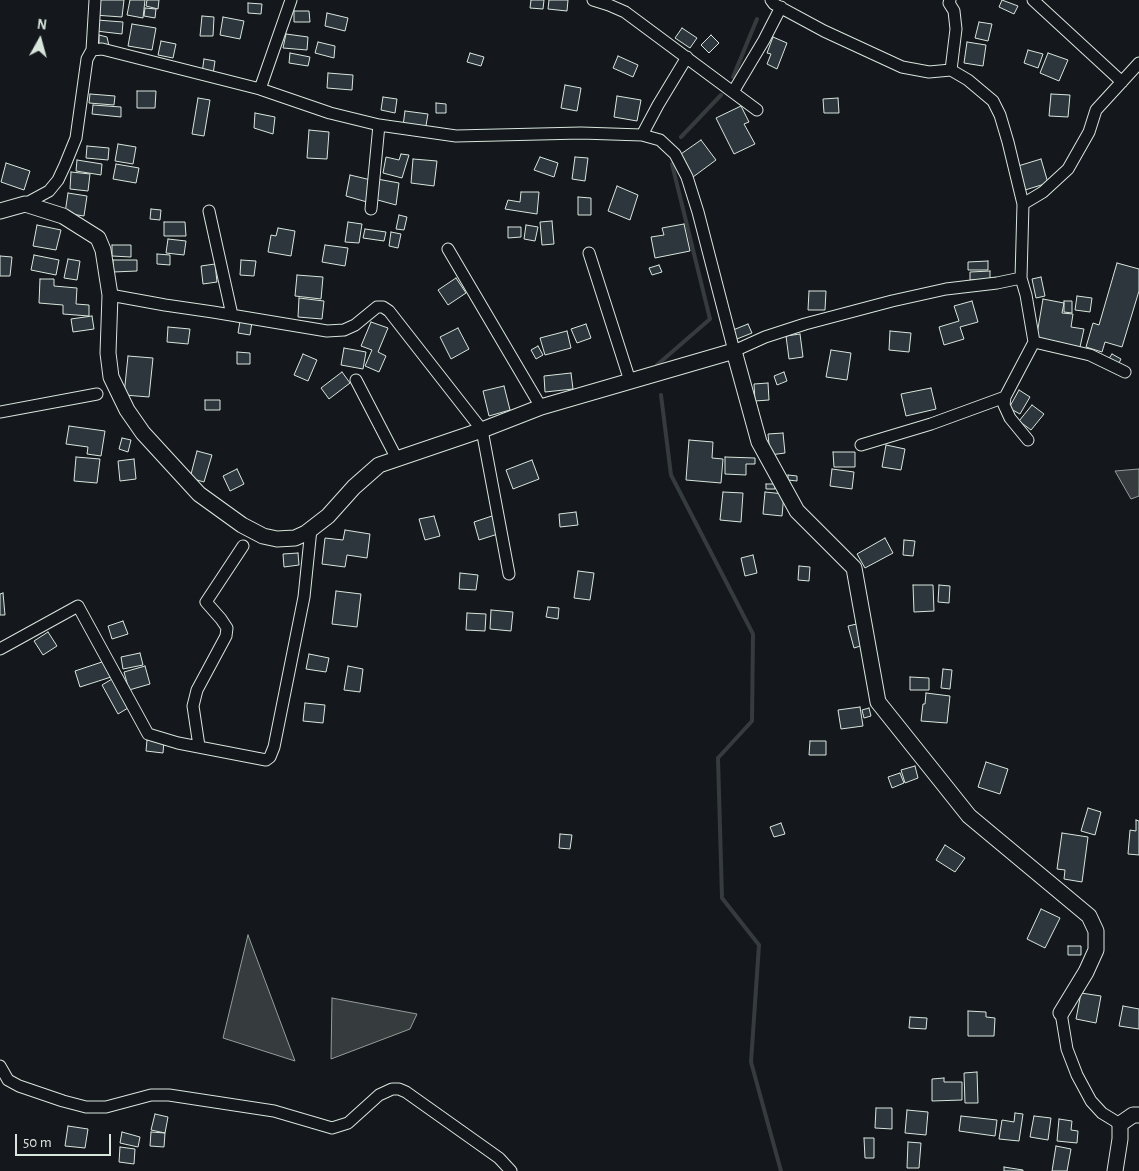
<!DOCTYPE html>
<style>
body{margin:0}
#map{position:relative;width:1139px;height:1171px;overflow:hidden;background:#14181c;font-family:"Alegreya Sans",sans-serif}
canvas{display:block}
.north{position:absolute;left:15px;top:15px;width:50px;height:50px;-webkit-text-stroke:4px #14181c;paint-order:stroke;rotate:7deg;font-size:14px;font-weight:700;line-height:20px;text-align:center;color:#d8e6dc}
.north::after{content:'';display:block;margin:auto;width:18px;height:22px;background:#d8e6dc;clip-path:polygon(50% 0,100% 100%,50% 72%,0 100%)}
.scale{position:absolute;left:15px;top:1134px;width:96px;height:22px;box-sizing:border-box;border:2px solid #d8e6dc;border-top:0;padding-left:6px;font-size:15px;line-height:18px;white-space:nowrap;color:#d8e6dc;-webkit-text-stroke:4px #14181c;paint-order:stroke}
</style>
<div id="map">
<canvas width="1139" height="1171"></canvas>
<div class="north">N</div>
<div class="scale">50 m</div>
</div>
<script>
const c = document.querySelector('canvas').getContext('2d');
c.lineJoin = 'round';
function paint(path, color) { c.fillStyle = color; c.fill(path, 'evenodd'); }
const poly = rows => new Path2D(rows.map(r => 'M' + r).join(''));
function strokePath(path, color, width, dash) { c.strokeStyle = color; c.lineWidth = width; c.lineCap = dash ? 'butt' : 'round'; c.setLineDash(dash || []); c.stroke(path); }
const water = poly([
 [1139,469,1139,496,1131,499,1115,471,1139,469],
 [248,935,295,1061,223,1038,248,935],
 [332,998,417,1014,410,1029,331,1059,332,998]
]);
paint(water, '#363b3e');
strokePath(water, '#939e99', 1);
strokePath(poly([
 [733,77,757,19],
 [681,137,721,95],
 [657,365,710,319,672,164],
 [661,395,671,475,753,634,752,721,718,758,722,898,759,945,751,1062,781,1171]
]), '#363b3e', 4);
const building = poly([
 [95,0,124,0,122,17,94,15,95,0],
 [130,0,145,0,143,18,127,15,130,0],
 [147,0,159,0,158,9,146,6,147,0],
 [531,0,544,0,543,9,530,8,531,0],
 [549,0,568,0,567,11,548,9,549,0],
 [1002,0,1018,6,1014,14,999,7,1002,0],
 [248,3,262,4,261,14,248,13,248,3],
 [145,8,156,9,155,18,144,16,145,8],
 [294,11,309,11,310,22,294,22,294,11],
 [327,13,348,18,345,31,325,26,327,13],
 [202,16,214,17,213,36,200,36,202,16],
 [223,17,244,21,240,39,220,35,223,17],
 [97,20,123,22,122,34,96,31,97,20],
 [979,22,992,24,988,41,975,38,979,22],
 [132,24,156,28,152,50,128,46,132,24],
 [682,28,697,38,690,48,675,38,682,28],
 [286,34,308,37,307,50,283,48,286,34],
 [99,35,107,37,109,46,99,46,99,35],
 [711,35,719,43,709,53,701,45,711,35],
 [773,37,787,43,777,69,767,64,771,54,767,53,773,37],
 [161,41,176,44,173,58,158,55,161,41],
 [318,42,335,46,334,58,315,53,318,42],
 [967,42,986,45,983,66,964,63,967,42],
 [1028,50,1043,54,1038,68,1024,63,1028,50],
 [290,53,310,57,308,66,289,63,290,53],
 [470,53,484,57,481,66,467,62,470,53],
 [1048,53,1068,60,1059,81,1040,73,1048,53],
 [618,56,638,65,633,77,613,68,618,56],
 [204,59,215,61,213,74,202,73,204,59],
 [328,73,353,75,352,90,327,88,328,73],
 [565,85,581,88,577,111,561,108,565,85],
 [137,91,156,91,155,108,137,108,137,91],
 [90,94,115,96,114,105,89,103,90,94],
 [1051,94,1070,95,1068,117,1049,116,1051,94],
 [617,96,641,100,637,121,614,117,617,96],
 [383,97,397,99,395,113,381,110,383,97],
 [198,98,210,100,204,136,192,134,198,98],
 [838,98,839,113,824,113,823,99,838,98],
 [436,103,446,104,446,113,436,113,436,103],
 [93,105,121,107,121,117,92,114,93,105],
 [741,106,749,122,744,124,755,144,734,154,716,118,741,106],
 [405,111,428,114,424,137,402,133,405,111],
 [255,113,275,117,273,134,254,128,255,113],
 [309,130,329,132,327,159,307,158,309,130],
 [701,140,716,160,693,177,678,156,701,140],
 [118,144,136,147,133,164,115,161,118,144],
 [87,146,109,148,108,160,86,158,87,146],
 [401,154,409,155,402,178,383,173,386,157,399,160,401,154],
 [540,157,558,163,554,177,534,170,540,157],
 [575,157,588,158,585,181,572,179,575,157],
 [413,159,437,161,434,186,411,183,413,159],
 [1041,159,1048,183,1025,190,1018,166,1041,159],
 [77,160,102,164,101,175,76,171,77,160],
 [6,163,30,171,24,190,1,182,6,163],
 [116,164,139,168,136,183,113,179,116,164],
 [71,172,90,174,88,191,70,189,71,172],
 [350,175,371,180,367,202,346,196,350,175],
 [377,179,399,183,396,205,374,199,377,179],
 [617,186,638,195,630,220,608,211,617,186],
 [521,192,539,192,537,214,505,209,508,200,520,202,521,192],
 [68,193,87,196,84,216,65,213,68,193],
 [578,197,591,198,591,215,578,215,578,197],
 [151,209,161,210,160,220,150,219,151,209],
 [399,215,407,217,404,230,396,229,399,215],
 [552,221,554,244,542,245,540,222,552,221],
 [164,222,185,222,186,236,164,236,164,222],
 [348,222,362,224,359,243,345,242,348,222],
 [684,224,690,251,655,258,651,237,664,235,662,228,684,224],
 [37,225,61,230,56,250,33,246,37,225],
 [526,225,538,227,535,241,524,239,526,225],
 [508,227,521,227,521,237,508,238,508,227],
 [278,228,295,231,291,256,268,252,271,235,276,236,278,228],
 [365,229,386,232,384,241,363,238,365,229],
 [391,232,401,234,398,248,389,246,391,232],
 [168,239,186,241,184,255,166,253,168,239],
 [112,245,131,245,131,257,112,256,112,245],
 [325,245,348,248,345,266,322,262,325,245],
 [157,254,170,255,170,265,157,264,157,254],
 [34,255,59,260,56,275,31,270,34,255],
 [0,256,12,257,10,276,0,276,0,256],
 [68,259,80,261,77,280,64,278,68,259],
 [113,260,137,260,137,271,113,272,113,260],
 [241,260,256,261,254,276,240,275,241,260],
 [988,261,988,270,968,270,968,262,988,261],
 [1117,263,1139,269,1139,291,1122,347,1105,342,1102,352,1086,347,1093,323,1099,325,1117,263],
 [215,264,217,282,203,284,201,266,215,264],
 [659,265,662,272,652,275,649,268,659,265],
 [990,271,990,279,970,280,970,272,990,271],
 [297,275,323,277,321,299,295,296,297,275],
 [1041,277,1045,296,1036,298,1032,279,1041,277],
 [456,278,466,293,448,305,438,290,456,278],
 [40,279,54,279,54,286,77,288,76,304,89,305,89,316,63,314,63,305,39,303,40,279],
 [809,291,826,291,825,310,808,310,809,291],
 [1077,296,1092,298,1090,312,1075,310,1077,296],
 [299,298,324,301,322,319,298,317,299,298],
 [1043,299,1064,303,1062,313,1073,314,1071,327,1084,329,1080,347,1036,340,1043,299],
 [972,301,978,322,960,327,964,339,944,345,939,327,959,321,954,306,972,301],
 [1064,301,1072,301,1072,313,1064,312,1064,301],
 [92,316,94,329,73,332,71,319,92,316],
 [240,321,252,322,250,335,238,333,240,321],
 [371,322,388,328,378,352,386,356,379,372,365,366,372,350,361,346,371,322],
 [586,324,591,338,577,343,571,329,586,324],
 [748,324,752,333,737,339,733,330,748,324],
 [168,327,190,329,188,344,167,342,168,327],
 [458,328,469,349,451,359,440,337,458,328],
 [567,331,571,348,545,355,540,338,567,331],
 [890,331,911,333,909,352,889,350,890,331],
 [800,334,803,357,789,359,786,336,800,334],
 [538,346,543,355,536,359,531,350,538,346],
 [344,348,366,352,363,369,341,365,344,348],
 [831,350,851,353,847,380,826,377,831,350],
 [237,352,250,353,250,364,237,364,237,352],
 [303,354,317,360,308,381,294,375,303,354],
 [1112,354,1121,359,1118,365,1108,360,1112,354],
 [128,356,153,358,149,397,124,395,128,356],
 [342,372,350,383,329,399,321,388,342,372],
 [784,372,787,381,777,385,774,376,784,372],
 [571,373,573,389,545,392,544,376,571,373],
 [768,383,769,400,755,401,754,384,768,383],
 [504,386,510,410,489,416,483,391,504,386],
 [931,388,936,409,906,416,901,394,931,388],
 [1019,390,1030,397,1020,414,1009,408,1019,390],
 [205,400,220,400,220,410,205,410,205,400],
 [1032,405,1044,414,1031,430,1019,421,1032,405],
 [69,426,105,431,101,456,87,454,88,447,66,444,69,426],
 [783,433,785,453,770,455,768,434,783,433],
 [122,438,131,440,128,452,119,449,122,438],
 [689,440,713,442,712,458,723,459,721,483,686,480,689,440],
 [886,445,905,449,901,470,882,467,886,445],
 [197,451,212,455,204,482,190,478,197,451],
 [833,452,855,452,855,467,834,467,833,452],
 [76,457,100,459,97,483,74,481,76,457],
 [725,457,755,458,755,464,746,464,746,475,725,474,725,457],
 [134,459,136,479,120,481,118,461,134,459],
 [532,460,539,479,513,489,506,470,532,460],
 [237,469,244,484,230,491,223,476,237,469],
 [832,469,854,472,852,489,830,486,832,469],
 [788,475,797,476,797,481,788,480,788,475],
 [766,484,775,484,775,489,766,489,766,484],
 [723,492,743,493,741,522,720,520,723,492],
 [765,492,784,494,782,516,763,514,765,492],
 [576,512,578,525,560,527,559,514,576,512],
 [495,515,501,533,479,540,474,522,495,515],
 [434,516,440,536,425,540,419,519,434,516],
 [345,530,370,534,367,558,347,555,345,567,322,564,325,538,343,540,345,530],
 [885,538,893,553,865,568,857,554,885,538],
 [904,540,915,541,913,556,903,555,904,540],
 [298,553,299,565,284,567,283,554,298,553],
 [753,555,757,573,745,576,741,558,753,555],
 [799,566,810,567,809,581,798,580,799,566],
 [578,571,594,573,590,600,574,598,578,571],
 [460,573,478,575,476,590,459,589,460,573],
 [913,585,933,585,934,611,914,612,913,585],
 [939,585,950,586,949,603,938,602,939,585],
 [336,591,361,594,357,627,332,624,336,591],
 [3,593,5,615,0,615,0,594,3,593],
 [548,607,559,608,558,619,546,617,548,607],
 [491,610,513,612,511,631,490,629,491,610],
 [467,613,486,614,485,631,466,630,467,613],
 [123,621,128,634,112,639,108,626,123,621],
 [861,623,867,644,854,648,848,626,861,623],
 [48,632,57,646,43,655,34,641,48,632],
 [140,653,143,665,123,669,121,657,140,653],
 [309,654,329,658,326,672,306,669,309,654],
 [105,661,111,677,80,687,75,671,105,661],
 [145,666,150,684,129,690,124,672,145,666],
 [348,666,363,669,360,692,344,690,348,666],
 [943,669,952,670,950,689,941,688,943,669],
 [910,677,929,678,929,690,910,690,910,677],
 [112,679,128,708,118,714,102,685,112,679],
 [926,693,950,696,947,723,921,721,923,704,925,704,926,693],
 [305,703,325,705,323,723,303,721,305,703],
 [860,707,863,726,841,729,838,710,860,707],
 [869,708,871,716,864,718,862,710,869,708],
 [147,740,164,741,163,753,146,751,147,740],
 [810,741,826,741,826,755,809,755,810,741],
 [986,762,1008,769,1000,794,978,787,986,762],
 [915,766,918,778,905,783,901,770,915,766],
 [900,773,904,783,892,788,888,777,900,773],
 [1088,808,1101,812,1095,835,1081,831,1088,808],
 [1136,820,1139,821,1139,855,1128,854,1130,830,1136,831,1136,820],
 [781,823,785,834,774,837,770,827,781,823],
 [1062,833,1088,837,1082,882,1064,879,1065,870,1057,869,1062,833],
 [560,834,572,835,570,849,559,848,560,834],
 [945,845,965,858,955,872,936,860,945,845],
 [1041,909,1060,918,1045,948,1027,939,1041,909],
 [1068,946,1081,946,1081,955,1068,955,1068,946],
 [1081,993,1101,996,1096,1023,1076,1019,1081,993],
 [1123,1006,1139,1009,1139,1029,1119,1026,1123,1006],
 [968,1011,986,1012,986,1017,995,1018,994,1036,968,1036,968,1011],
 [910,1017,927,1018,926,1029,909,1028,910,1017],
 [977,1072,978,1103,965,1103,964,1073,977,1072],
 [944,1078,944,1082,962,1082,962,1100,932,1101,932,1079,944,1078],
 [876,1108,892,1108,892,1129,875,1128,876,1108],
 [907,1110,928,1112,926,1135,905,1133,907,1110],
 [1015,1113,1023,1114,1019,1141,999,1139,1002,1120,1014,1122,1015,1113],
 [155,1114,168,1117,165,1133,151,1130,155,1114],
 [961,1116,997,1120,995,1136,959,1131,961,1116],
 [1034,1116,1051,1118,1048,1140,1030,1137,1034,1116],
 [1059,1119,1072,1121,1071,1130,1078,1131,1077,1143,1057,1141,1059,1119],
 [68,1126,88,1129,85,1148,65,1146,68,1126],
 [122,1132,140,1137,138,1147,120,1143,122,1132],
 [151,1132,165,1133,164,1147,150,1146,151,1132],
 [864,1138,874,1138,874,1158,865,1158,864,1138],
 [908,1142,921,1143,919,1168,907,1168,908,1142],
 [1056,1146,1071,1149,1067,1171,1052,1171,1056,1146],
 [120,1147,135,1149,134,1164,119,1162,120,1147],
 [1004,1167,1023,1170,1023,1171,1004,1171,1004,1167]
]);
paint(building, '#2c363c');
strokePath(building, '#d8e6dc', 1);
const minor = poly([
 [593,0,609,5,625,12,757,110],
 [771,0,774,4,824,31,902,67,929,72,951,70],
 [950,0,949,3,954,11,956,29,951,70,968,80,993,101,1000,115,1008,142,1023,204,1043,192,1068,169,1089,132,1096,110,1139,63],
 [1033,0,1122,82],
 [92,50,95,0],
 [260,89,291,0],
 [733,92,764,40,781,7],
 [642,135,658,105,687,57],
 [25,204,49,191,58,180,65,165,76,138,87,59,92,50,102,49,260,89,330,113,379,125,456,136,581,133,642,135,660,140,675,154,687,177,698,212,734,351,765,337,805,324,892,301,946,289,997,283,1021,278,1023,204],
 [371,209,379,125],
 [209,211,232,315],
 [448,249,541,407],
 [589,253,630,381],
 [1021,278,1026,295,1034,342,1005,397,1004,405,1010,418,1028,440],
 [110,295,165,305,213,312,327,331,344,330,355,325,377,307,383,307,389,311,482,430,509,574],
 [1034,342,1090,355,1125,372],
 [356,380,397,459],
 [0,412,97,394],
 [861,445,931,424,1005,397],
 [0,649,78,606,148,734,178,743,266,760,270,757,274,747,304,597,311,529],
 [199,746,193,706,197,690,226,636,227,628,221,619,206,602,243,546],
 [1061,1013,1067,1049,1077,1075,1091,1101,1102,1113,1120,1124],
 [0,1066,8,1080,19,1086,63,1101,86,1107,106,1107,151,1095,169,1095,274,1111,332,1128,348,1123,379,1095,392,1089,399,1089,406,1092,499,1158,511,1171]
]);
const tertiary = poly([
 [0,211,25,204,63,216,98,238,103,250,110,295,108,353,111,377,127,410,143,433,199,494,242,525,263,536,277,539,295,538,306,533,328,516,354,487,379,465,482,430,541,407,734,351,759,442,797,511,854,568,878,702,969,816,1089,916,1096,931,1096,950,1086,972,1061,1013],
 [1115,1171,1120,1139,1120,1124,1133,1115,1139,1115]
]);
strokePath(minor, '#d8e6dc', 13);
strokePath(tertiary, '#d8e6dc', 17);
strokePath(minor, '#14181c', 11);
strokePath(tertiary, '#14181c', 15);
</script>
